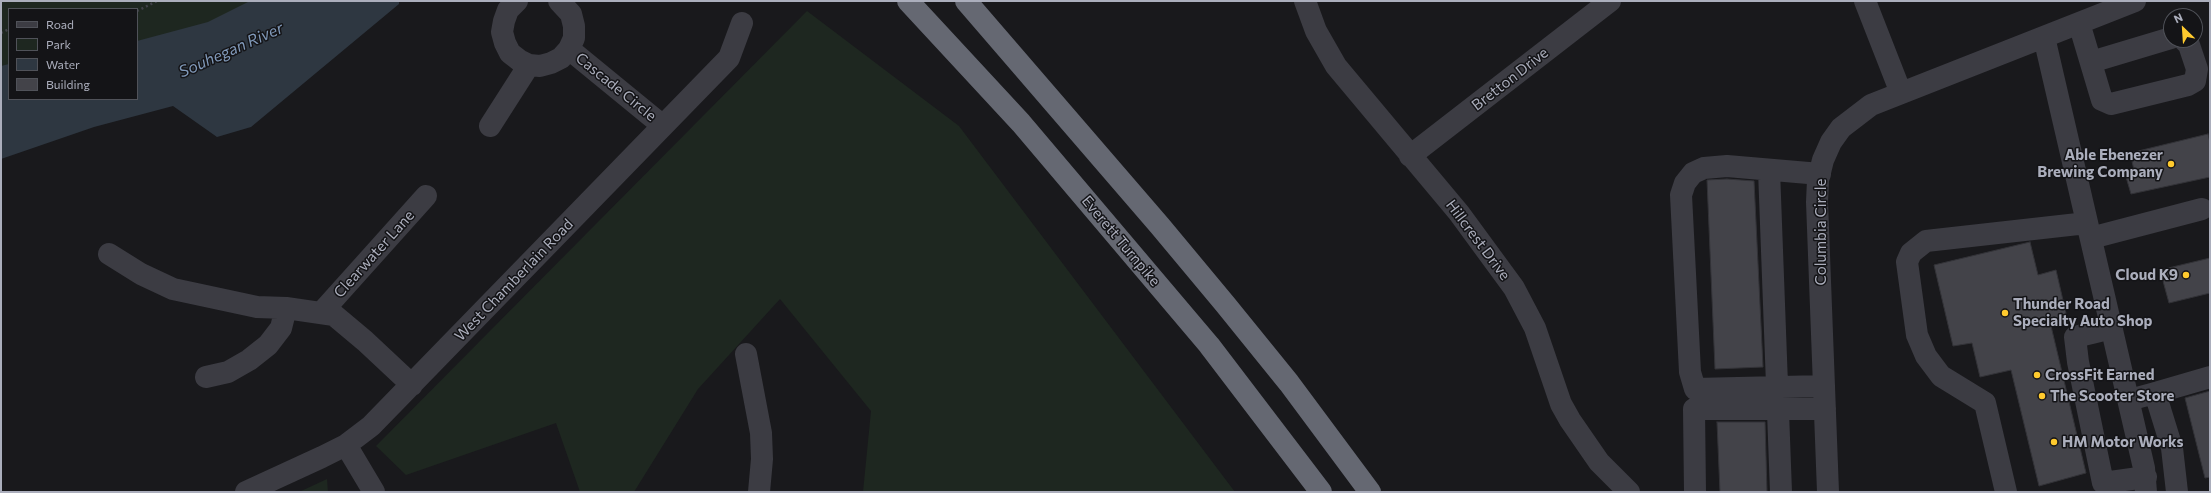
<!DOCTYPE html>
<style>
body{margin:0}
#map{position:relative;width:2211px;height:493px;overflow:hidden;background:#19191c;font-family:Commissioner,sans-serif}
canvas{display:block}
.frame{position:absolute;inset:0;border:2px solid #abaebc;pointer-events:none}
.legend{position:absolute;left:8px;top:8px;width:130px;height:92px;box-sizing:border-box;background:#141417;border:1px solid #505259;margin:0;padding:5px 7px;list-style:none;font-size:12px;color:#abaebc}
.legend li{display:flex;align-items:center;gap:8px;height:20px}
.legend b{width:20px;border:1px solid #505259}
.north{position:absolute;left:2163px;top:8px;width:40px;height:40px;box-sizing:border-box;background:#141417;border:1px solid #505259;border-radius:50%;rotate:335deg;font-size:11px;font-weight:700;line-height:16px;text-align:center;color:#abaebc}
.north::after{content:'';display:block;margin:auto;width:14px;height:18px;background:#ffca2e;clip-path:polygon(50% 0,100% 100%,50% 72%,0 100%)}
</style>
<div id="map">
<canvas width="2211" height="493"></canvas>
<div class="frame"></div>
<ul class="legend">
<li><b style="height:5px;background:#3c3c43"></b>Road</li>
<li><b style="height:11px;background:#1e2720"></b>Park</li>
<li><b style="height:11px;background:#2e3741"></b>Water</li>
<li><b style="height:11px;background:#434349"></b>Building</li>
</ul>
<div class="north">N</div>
</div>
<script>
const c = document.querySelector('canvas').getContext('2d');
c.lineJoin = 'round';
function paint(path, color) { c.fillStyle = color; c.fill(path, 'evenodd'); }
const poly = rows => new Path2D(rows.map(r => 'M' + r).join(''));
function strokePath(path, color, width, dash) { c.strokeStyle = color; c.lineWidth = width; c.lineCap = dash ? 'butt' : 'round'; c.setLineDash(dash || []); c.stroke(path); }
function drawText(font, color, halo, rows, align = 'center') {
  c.font = font + ' Commissioner,sans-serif'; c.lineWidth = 3; c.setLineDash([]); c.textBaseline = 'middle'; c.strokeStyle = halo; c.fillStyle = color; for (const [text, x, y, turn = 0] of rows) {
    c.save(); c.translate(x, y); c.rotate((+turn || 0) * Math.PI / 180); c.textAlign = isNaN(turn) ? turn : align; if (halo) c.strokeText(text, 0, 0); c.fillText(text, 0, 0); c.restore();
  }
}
paint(poly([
 [1,1,261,1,137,61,137,9,9,9,9,94,1,93],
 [807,11,959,126,1235,492,863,492,871,411,780,299,698,389,634,492,580,492,556,423,406,475,376,446],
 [327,479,328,492,299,492]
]), '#1e2720');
paint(poly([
 [250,1,399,1,399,4,251,127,217,137,173,106,94,127,1,159,1,66,9,64,9,99,137,99,137,41,208,22]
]), '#2e3741');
const building = poly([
 [2208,134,2210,143,2210,177,2131,194,2126,177,2135,174,2130,153,2208,134],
 [1727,179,1754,181,1763,367,1715,369,1707,180,1727,179],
 [2030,242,2038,275,2056,270,2068,322,2051,326,2086,473,2039,486,2011,370,1980,377,1972,343,1953,346,1934,265,2030,242],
 [2210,258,2210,293,2169,303,2160,270,2210,258],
 [2210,391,2210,477,2205,478,2185,398,2210,391],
 [1717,422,1765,422,1767,492,1720,492,1717,422]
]);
paint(building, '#434349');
strokePath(building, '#333338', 1);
strokePath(poly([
 [137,11,157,1],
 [1,33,9,29]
]), '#404148', 2.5, [2, 3]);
strokePath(poly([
 [517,1,508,10,504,21,502,32,505,43,510,53,519,60,529,65,540,66,551,63,561,58,569,49,574,38,574,26,571,14,559,1],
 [1305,1,1316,31,1336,66,1459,213,1514,288,1535,328,1561,404,1570,420,1599,462,1629,492],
 [1865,1,1901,93],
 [2079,23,2102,100,2111,104,2188,85,2195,81,2197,69,2189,45,2184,40],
 [2044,37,2144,468,2146,492],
 [569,49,663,126],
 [2091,62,2171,38],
 [490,126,529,65],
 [1410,156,1610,1],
 [1769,170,1781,492],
 [1820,174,1727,166,1704,168,1693,173,1685,183,1681,195,1690,372,1695,389,1824,386],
 [2091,238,2202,209],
 [109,254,141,274,173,289,257,307,286,308,334,315,365,341,412,385],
 [321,313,426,196],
 [2112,328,2075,337,2078,362,2103,483,2146,477],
 [746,354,761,433,762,459,759,492],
 [206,377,228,372,249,360,268,345,281,328,286,308],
 [2155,393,2210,377],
 [2129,400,2155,393,2172,448,2177,492],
 [346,445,374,492],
 [246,492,322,457,346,445,371,426,729,58,742,23],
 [1695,492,1694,409,1825,409],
 [1828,492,1817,202,1818,180,1823,160,1831,142,1841,128,1871,105,2135,1],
 [2006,492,1985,403,1941,376,1926,356,1917,335,1907,262,1911,253,1926,241,2087,223]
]), '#3c3c43', 22);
strokePath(poly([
 [908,1,1021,123,1209,345,1321,492],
 [966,1,1160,226,1225,304,1289,383,1370,492]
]), '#656872', 22);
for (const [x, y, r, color] of [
 [2171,164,4,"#ffca2e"],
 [2186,275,4,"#ffca2e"],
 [2005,313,4,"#ffca2e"],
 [2037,375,4,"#ffca2e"],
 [2042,396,4,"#ffca2e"],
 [2054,442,4,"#ffca2e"]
]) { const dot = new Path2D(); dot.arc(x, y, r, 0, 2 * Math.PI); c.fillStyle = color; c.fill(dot); strokePath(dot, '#141417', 1.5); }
drawText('15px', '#abaebc', '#141417', [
 ["Bretton Drive",1510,79,-38],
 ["Cascade Circle",616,87,39],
 ["Columbia Circle",1821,232,-90],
 ["Hillcrest Drive",1478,240,53],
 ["Everett Turnpike",1121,241,50],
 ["Clearwater Lane",374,254,-48],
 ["West Chamberlain Road",514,280,-46]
]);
drawText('bold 15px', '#abaebc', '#141417', [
 ["Able Ebenezer",2163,155,"right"],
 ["Brewing Company",2163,172,"right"],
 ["Cloud K9",2178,275,"right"],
 ["Thunder Road",2013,304],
 ["Specialty Auto Shop",2013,321],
 ["CrossFit Earned",2045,375],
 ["The Scooter Store",2050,396],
 ["HM Motor Works",2062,442]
], 'left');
drawText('italic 16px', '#8099b9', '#141417', [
 ["Souhegan River",231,50,-24]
]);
</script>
